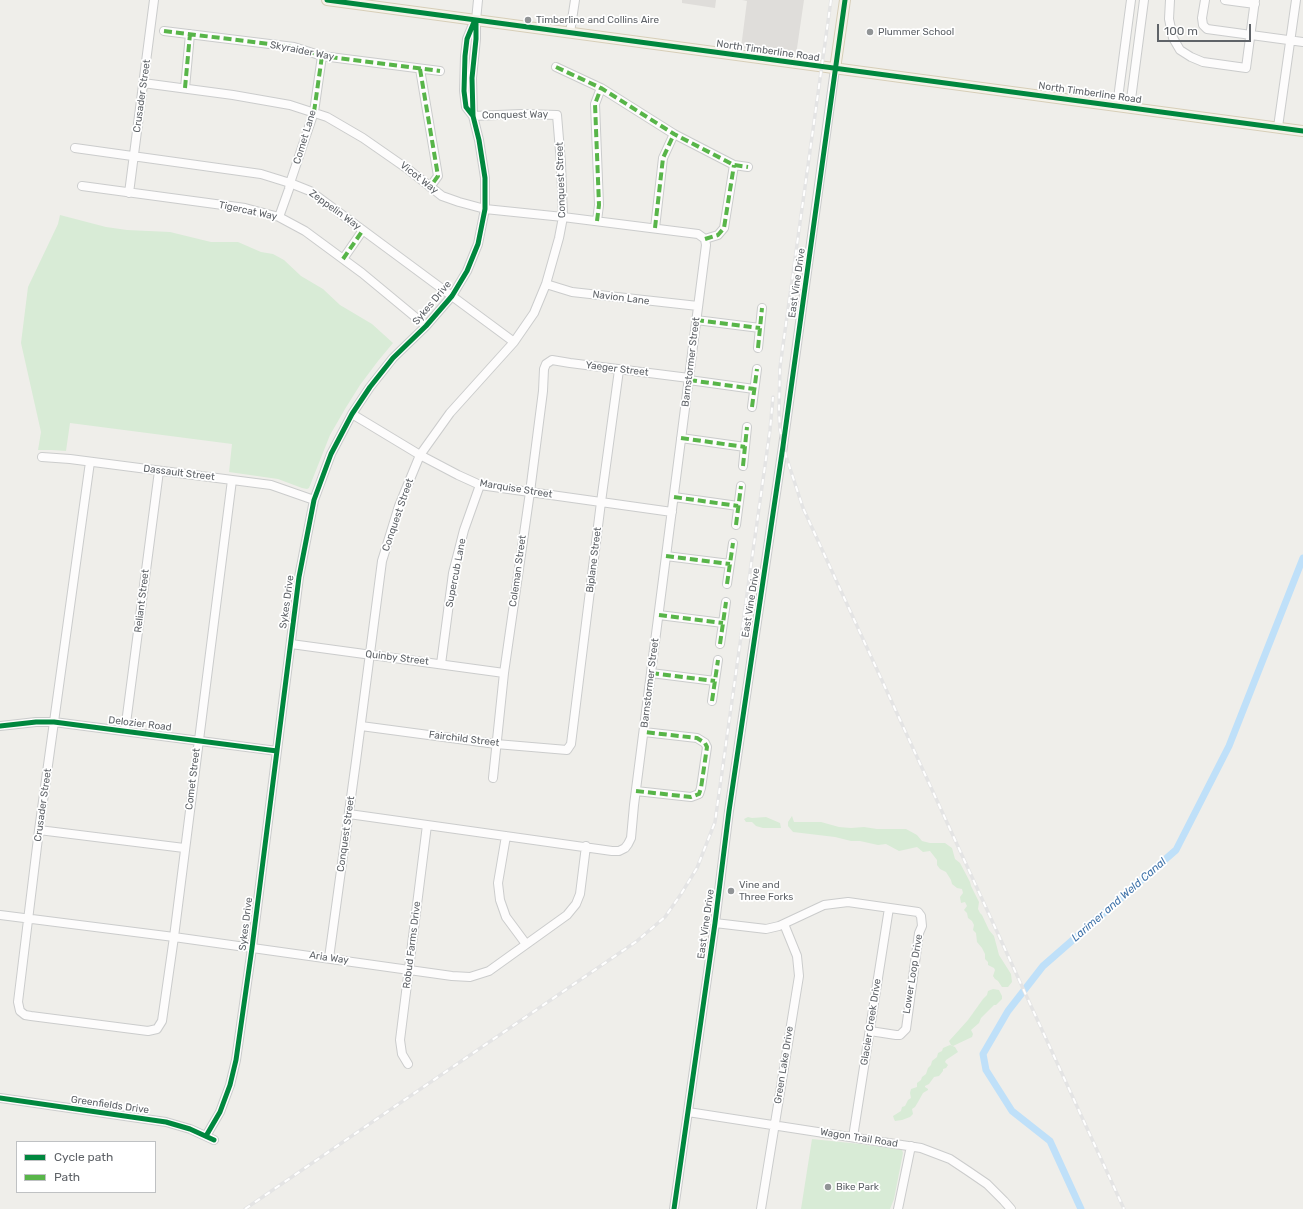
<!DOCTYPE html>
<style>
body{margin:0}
#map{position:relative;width:1303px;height:1209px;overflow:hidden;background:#efeeea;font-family:Rubik,sans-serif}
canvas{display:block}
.legend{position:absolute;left:16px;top:1141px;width:140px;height:52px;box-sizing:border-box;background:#fff;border:1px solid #bfc1c3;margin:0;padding:5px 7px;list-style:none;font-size:12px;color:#5f6368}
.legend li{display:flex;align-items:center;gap:8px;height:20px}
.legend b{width:20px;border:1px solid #bfc1c3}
.scale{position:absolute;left:1157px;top:24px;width:94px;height:18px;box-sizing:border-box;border:2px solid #5f6368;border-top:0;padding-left:5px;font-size:12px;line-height:14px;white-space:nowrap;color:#5f6368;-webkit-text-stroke:3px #fff;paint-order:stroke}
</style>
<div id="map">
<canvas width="1303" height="1209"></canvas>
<ul class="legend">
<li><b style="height:5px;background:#00873e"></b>Cycle path</li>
<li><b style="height:5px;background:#58b549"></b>Path</li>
</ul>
<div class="scale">100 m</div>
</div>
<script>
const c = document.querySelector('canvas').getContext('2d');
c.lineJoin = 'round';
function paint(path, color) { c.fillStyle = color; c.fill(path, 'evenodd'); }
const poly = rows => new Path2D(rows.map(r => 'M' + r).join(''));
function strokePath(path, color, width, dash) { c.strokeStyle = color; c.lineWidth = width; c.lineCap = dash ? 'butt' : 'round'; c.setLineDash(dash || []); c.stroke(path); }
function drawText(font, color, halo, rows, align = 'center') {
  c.font = font + ' Rubik,sans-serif'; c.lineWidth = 3.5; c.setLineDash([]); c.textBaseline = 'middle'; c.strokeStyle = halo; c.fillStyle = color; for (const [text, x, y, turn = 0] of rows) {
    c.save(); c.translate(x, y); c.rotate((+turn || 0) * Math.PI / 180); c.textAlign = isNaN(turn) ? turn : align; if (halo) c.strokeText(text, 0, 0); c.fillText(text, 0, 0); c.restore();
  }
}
paint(poly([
 [682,0,716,0,715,8,682,3],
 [742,0,804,0,796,55,741,48,747,1]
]), '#dfddda');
paint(poly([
 [60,215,106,227,127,230,170,232,211,242,238,242,261,252,273,254,284,260,301,276,323,289,340,305,372,324,393,343,378,361,360,385,345,409,330,435,309,488,307,489,302,488,278,479,229,472,232,444,70,423,66,451,52,450,38,450,41,432,21,343,28,287,58,224],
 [792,816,794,822,821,822,839,827,851,828,864,827,877,829,906,829,917,835,922,841,930,843,945,843,952,848,955,859,960,863,970,882,971,886,979,902,978,909,980,913,982,915,989,930,994,936,999,955,1011,974,1012,982,1008,987,1002,987,998,981,995,979,993,976,995,970,994,968,988,965,988,962,985,959,985,954,982,948,977,942,976,933,973,930,974,925,972,921,968,918,967,913,964,910,967,906,965,902,961,903,960,897,963,893,962,889,957,888,952,884,951,880,946,872,940,869,937,865,937,860,930,851,923,852,917,847,899,851,886,844,878,845,860,841,851,841,835,837,793,832,788,826,788,822],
 [748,817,752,818,766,817,780,823,781,828,763,828,756,826,752,822,746,822,744,819],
 [993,989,999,990,1002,996,1002,999,996,1005,994,1005,981,1018,979,1023,971,1030,973,1034,972,1037,953,1046,951,1045,949,1041,950,1040,968,1020,983,999,987,995,988,991],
 [950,1045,955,1047,958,1052,946,1060,945,1062,948,1065,946,1068,943,1069,943,1071,939,1076,934,1077,929,1084,925,1086,925,1087,928,1089,928,1090,923,1093,918,1102,915,1107,912,1109,913,1114,910,1117,902,1120,895,1121,894,1119,893,1116,901,1111,902,1107,905,1106,908,1100,911,1098,910,1093,911,1089,917,1087,917,1083,921,1080,922,1077,926,1074,928,1068,931,1065,932,1061,937,1057,938,1053,942,1051,943,1048],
 [812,1139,860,1144,902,1150,903,1153,894,1199,890,1209,801,1209]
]), '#d8ebd6');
strokePath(poly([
 [1081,1209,1050,1141,1012,1111,986,1070,983,1054,1008,1011,1043,966,1176,850,1229,746,1303,558]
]), '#bfe0f9', 7);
const minor = poly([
 [1170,0,1169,19,1173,38,1180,50,1191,57,1203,62,1246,68,1255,0],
 [1205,0,1202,18,1203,25,1207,29,1303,42],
 [1225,0,1255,4],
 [164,31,294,47,322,56,440,71],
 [570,33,575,0],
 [556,67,601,88,674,134,734,165,748,167],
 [420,69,438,176,430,187],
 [143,83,233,95,290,105,327,117,363,138,409,170,442,196,459,202,485,209,563,217,698,234,705,239],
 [185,88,190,34],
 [1117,106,1131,0],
 [1130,107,1144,0],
 [473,116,466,107,464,91,465,56,467,39,474,22],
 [1278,127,1296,0],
 [75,148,261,174,290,183,310,191,514,342],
 [82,186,245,208,279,217,305,231,362,273,426,326],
 [129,193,154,0],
 [279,217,289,189,290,183,314,112,322,56],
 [597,221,599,205,595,104,601,88],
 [655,228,663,158,674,134],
 [705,239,718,235,724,228,734,165],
 [343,259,363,230],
 [546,284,572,292,698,306],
 [696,320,760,328],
 [758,348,762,308],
 [689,380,754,389],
 [752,407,757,369],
 [352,414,420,455,458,475,480,485,672,512],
 [681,438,745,447],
 [42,457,70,459,271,485,314,500],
 [90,462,39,830,18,1002,20,1011,25,1015,31,1016,148,1031,157,1029,162,1021,174,937,232,480],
 [743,466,747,427],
 [674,497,738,506],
 [736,525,741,486],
 [666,556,730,564],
 [727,584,733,543],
 [659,615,723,623],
 [291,644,504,673],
 [720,644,726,602],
 [441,664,453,573,464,530,480,485],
 [651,673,715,681],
 [712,701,718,660],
 [0,726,36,722,54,722,277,751],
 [361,726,496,744,567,750,571,744,601,502,619,370],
 [125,731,159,471],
 [493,778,504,673,530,492,543,391,544,369,546,364,552,360,570,363,689,378],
 [636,791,691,797,699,794,701,788,707,747,705,743,697,738,644,732],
 [349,814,612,851,619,851,625,848,628,844,631,838,634,805,706,245,705,239],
 [39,830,184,848],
 [506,836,498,883,500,900,506,917,526,944],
 [0,915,174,937,452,976,470,977,489,971,567,915,576,904,580,894,586,846],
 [715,923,766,929,779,926,824,905,848,902,918,912,921,916,922,926,919,933,906,1029,900,1035,896,1035,870,1031],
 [329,958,356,761,382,561,399,506,420,455,450,413,514,342,534,313,546,284,559,238,563,217,561,163,557,115,522,114,473,116],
 [408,1064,402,1054,400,1040,427,825],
 [0,1098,166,1122,190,1129,214,1140],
 [688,1112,921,1148,950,1159,968,1171,987,1184,1004,1201,1011,1209],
 [206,1136,220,1112,230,1085,236,1060,252,948,299,577,314,500,331,454,352,414,370,387,393,358,426,326,452,296,467,271,478,244,485,209,485,178,479,140,473,116,472,78,476,39,476,20,478,0],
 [853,1137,889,908],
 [674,1209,715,923,729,811,783,446,835,69],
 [761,1209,799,976,797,956,784,924],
 [898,1209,911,1146]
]);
const major = poly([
 [327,0,1303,131],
 [835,69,845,0]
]);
strokePath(minor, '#cbcccc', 10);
strokePath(major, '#d7ceb8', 12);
strokePath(minor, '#fdfcfc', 8);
strokePath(major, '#f4f2e9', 10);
const rail = poly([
 [831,0,780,367,779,412,780,430,786,456,803,508,1124,1209],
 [245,1209,637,941,665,917,681,894,697,868,715,822,770,430,773,397]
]);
strokePath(rail, '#e4e4e4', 3.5);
strokePath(rail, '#fff', 2, [6]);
strokePath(poly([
 [164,31,294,47,322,56,440,71],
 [556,67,601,88,674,134,734,165,748,167],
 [420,69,438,176,430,187],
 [185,88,190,34],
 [314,112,322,56],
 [597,221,599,205,595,104,601,88],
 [655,228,663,158,674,134],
 [705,239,718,235,724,228,734,165],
 [343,259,363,230],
 [696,320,760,328],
 [758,348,762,308],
 [689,380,754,389],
 [752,407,757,369],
 [681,438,745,447],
 [743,466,747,427],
 [674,497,738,506],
 [736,525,741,486],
 [666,556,730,564],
 [727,584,733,543],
 [659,615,723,623],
 [720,644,726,602],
 [651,673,715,681],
 [712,701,718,660],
 [636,791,691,797,699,794,701,788,707,747,705,743,697,738,644,732]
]), '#58b549', 4, [8, 4]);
strokePath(poly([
 [327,0,1303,131],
 [473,116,466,107,464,91,465,56,467,39,474,22],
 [0,726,36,722,54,722,277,751],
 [0,1098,166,1122,190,1129,214,1140],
 [206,1136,220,1112,230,1085,236,1060,252,948,299,577,314,500,331,454,352,414,370,387,393,358,426,326,452,296,467,271,478,244,485,209,485,178,479,140,473,116,472,78,476,39,476,20],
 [674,1209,715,923,729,811,783,446,845,0]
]), '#00873e', 5);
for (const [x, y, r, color] of [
 [528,20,4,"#919496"],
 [870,32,4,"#919496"],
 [731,891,4,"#919496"],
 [828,1187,4,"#919496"]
]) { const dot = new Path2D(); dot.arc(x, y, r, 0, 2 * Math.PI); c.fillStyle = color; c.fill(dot); strokePath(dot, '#fff', 1.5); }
drawText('10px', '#5f6368', '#fff', [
 ["Timberline and Collins Aire",536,20],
 ["Plummer School",878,32],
 ["Vine and",739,885],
 ["Three Forks",739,897],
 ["Bike Park",836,1187]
], 'left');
drawText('10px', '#5f6368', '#fff', [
 ["Skyraider Way",302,51,11],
 ["North Timberline Road",768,51,8],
 ["North Timberline Road",1090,93,8],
 ["Crusader Street",142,96,-82],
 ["Conquest Way",515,115,-1],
 ["Comet Lane",305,137,-73],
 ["Vicot Way",419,178,38],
 ["Conquest Street",561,180,-92],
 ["Zeppelin Way",335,210,36],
 ["Tigercat Way",248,211,12],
 ["East Vine Drive",797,283,-82],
 ["Navion Lane",621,298,7],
 ["Sykes Drive",432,303,-50],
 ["Barnstormer Street",691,362,-83],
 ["Yaeger Street",617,369,7],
 ["Dassault Street",179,473,7],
 ["Marquise Street",516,489,9],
 ["Conquest Street",398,515,-71],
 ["Biplane Street",594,560,-83],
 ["Coleman Street",518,571,-82],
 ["Supercub Lane",456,573,-79],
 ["Reliant Street",142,601,-83],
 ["Sykes Drive",287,602,-82],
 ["East Vine Drive",751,603,-81],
 ["Quinby Street",397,658,7],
 ["Barnstormer Street",650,683,-83],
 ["Delozier Road",140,724,7],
 ["Fairchild Street",464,739,7],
 ["Comet Street",193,779,-83],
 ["Crusader Street",43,805,-82],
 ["Conquest Street",346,834,-82],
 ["Sykes Drive",246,924,-83],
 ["East Vine Drive",706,924,-82],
 ["Robud Farms Drive",412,945,-83],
 ["Aria Way",329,958,8],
 ["Lower Loop Drive",913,974,-81],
 ["Glacier Creek Drive",871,1022,-81],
 ["Green Lake Drive",784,1065,-81],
 ["Greenfields Drive",110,1105,8],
 ["Wagon Trail Road",859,1138,9]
]);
drawText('italic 11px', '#4174aa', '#fff', [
 ["Larimer and Weld Canal",1119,900,-41]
]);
</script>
